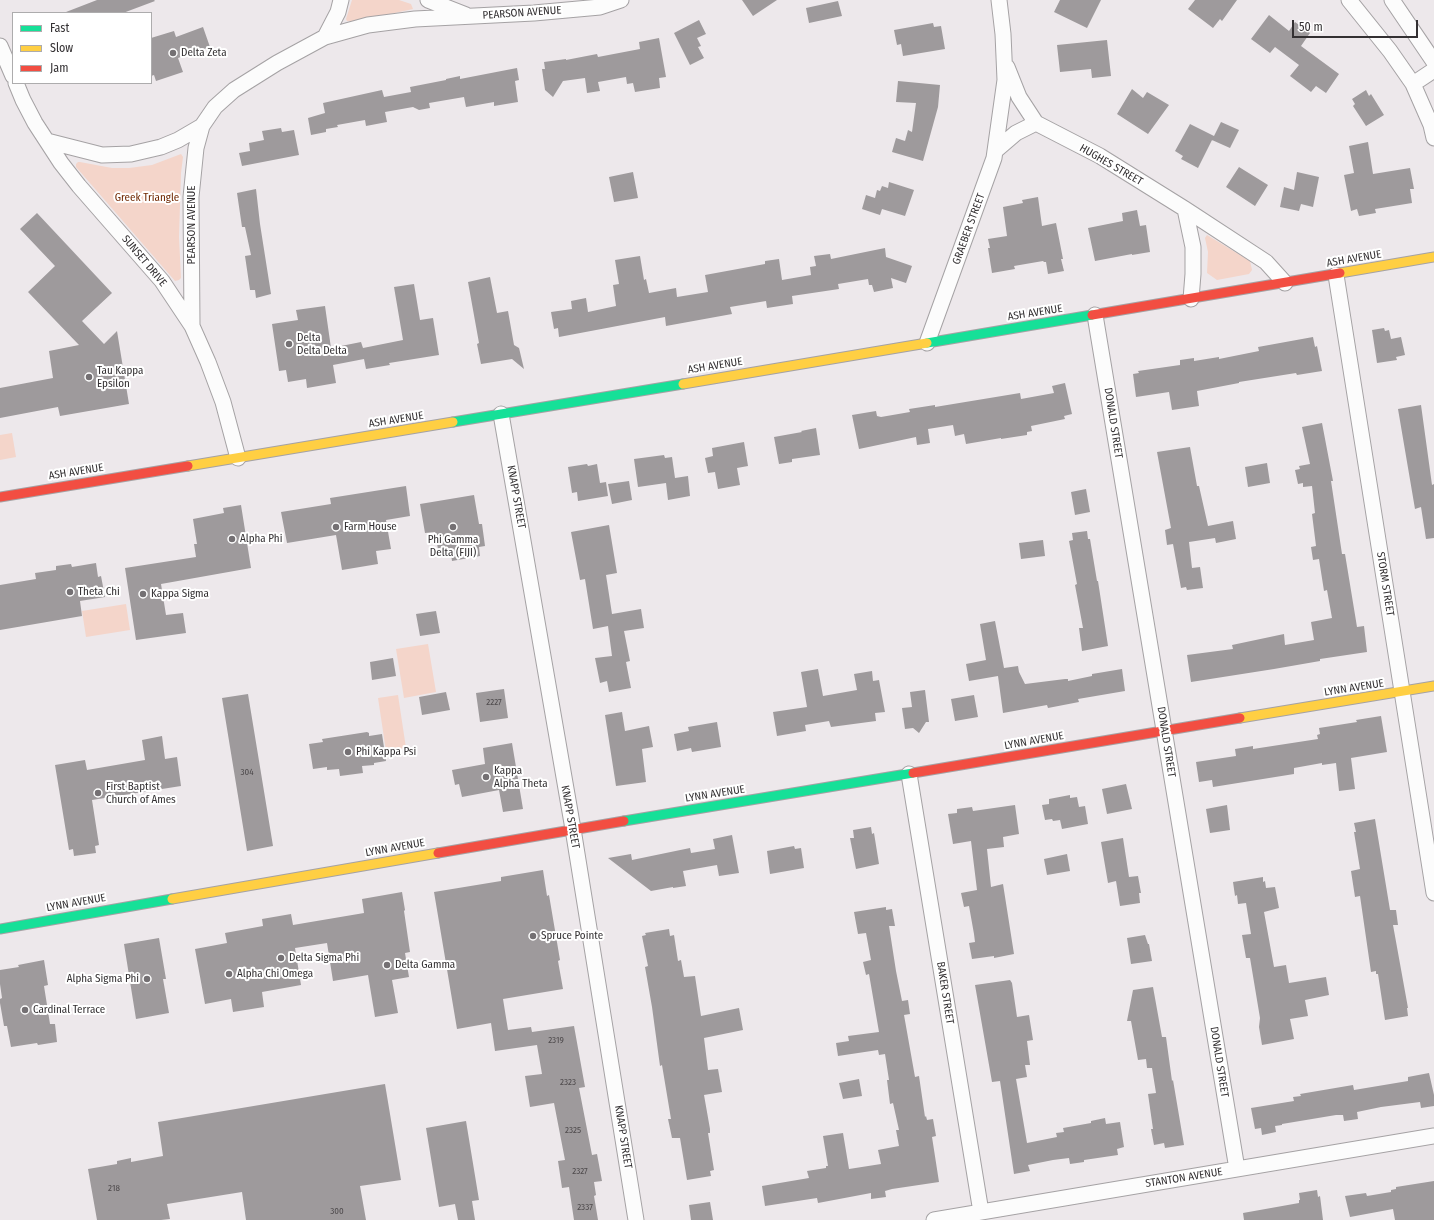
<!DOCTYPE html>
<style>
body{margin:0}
#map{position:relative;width:1434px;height:1220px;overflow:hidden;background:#ede8eb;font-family:"Fira Sans Condensed",sans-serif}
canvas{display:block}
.legend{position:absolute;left:12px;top:12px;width:140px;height:72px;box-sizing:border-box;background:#fff;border:1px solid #adacad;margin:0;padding:5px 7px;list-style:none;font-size:12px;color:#333032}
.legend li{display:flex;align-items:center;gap:8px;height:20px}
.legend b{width:20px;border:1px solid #adacad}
.scale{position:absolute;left:1292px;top:20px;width:126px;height:18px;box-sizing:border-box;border:2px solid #333032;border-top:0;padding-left:5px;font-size:12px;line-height:14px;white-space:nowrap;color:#333032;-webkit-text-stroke:3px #fff;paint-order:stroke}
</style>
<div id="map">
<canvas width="1434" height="1220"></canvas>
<ul class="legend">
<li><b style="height:5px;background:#16e098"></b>Fast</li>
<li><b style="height:5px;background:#ffcf43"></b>Slow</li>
<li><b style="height:5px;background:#f24e42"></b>Jam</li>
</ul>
<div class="scale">50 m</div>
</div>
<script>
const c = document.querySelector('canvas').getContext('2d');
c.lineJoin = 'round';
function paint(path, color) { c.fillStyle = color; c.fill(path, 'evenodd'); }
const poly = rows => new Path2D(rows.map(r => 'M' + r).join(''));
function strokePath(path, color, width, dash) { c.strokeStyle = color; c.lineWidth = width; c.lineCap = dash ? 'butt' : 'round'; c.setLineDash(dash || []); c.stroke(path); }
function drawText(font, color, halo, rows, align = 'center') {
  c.font = font + ' "Fira Sans Condensed",sans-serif'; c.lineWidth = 4; c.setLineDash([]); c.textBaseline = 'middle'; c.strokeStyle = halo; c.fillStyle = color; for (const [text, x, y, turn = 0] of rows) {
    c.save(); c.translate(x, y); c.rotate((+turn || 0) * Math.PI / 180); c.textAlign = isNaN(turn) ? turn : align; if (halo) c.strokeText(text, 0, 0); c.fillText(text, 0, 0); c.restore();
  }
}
paint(poly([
 [352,0,399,0,411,4,413,9,354,22,347,21,346,19],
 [181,154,183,157,181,173,179,237,181,278,179,280,175,281,76,167,76,164,78,162,80,162,112,168,129,168,152,165],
 [1207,235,1250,261,1252,270,1249,274,1217,280,1207,273,1208,252,1205,238],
 [12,433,16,457,0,460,0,435],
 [126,604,130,630,86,637,82,611],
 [428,644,436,692,404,698,396,649],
 [398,695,406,748,386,751,378,698]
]), '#f4d5ca');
paint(poly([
 [97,0,154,0,155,1,123,13,66,13,66,12],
 [742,0,777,0,753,16],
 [1060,0,1101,0,1087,28,1054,12],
 [1195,0,1237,0,1222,21,1220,19,1213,28,1188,9],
 [838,1,842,16,809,23,806,8],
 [1269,15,1289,31,1295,22,1310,33,1301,46,1339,74,1326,93,1316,86,1311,92,1290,76,1299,65,1275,47,1270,53,1251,39],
 [699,20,706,34,697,38,701,46,698,47,704,58,690,65,674,33],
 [933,23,934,27,941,26,945,49,903,56,901,44,897,45,894,30],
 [203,27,210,47,178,58,183,72,156,81,154,75,151,76,151,38,174,31,176,37],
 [659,38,666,77,659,78,660,88,635,92,633,83,627,84,626,77,598,82,600,91,587,93,585,78,563,81,553,97,545,90,542,69,545,69,544,62,566,59,566,60,597,54,598,57,640,49,639,42],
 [1107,40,1111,76,1092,78,1091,69,1060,72,1057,45],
 [517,68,519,80,515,81,518,102,494,106,494,102,466,107,464,97,429,103,430,108,419,110,413,107,385,112,387,122,366,126,365,120,337,125,338,127,326,129,326,132,311,135,308,118,325,113,323,103,382,90,384,97,411,92,410,87,446,80,446,79,460,76,460,79],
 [898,81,940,85,938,107,923,161,892,152,896,138,905,141,908,130,912,132,916,103,896,102],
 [1132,89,1143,98,1147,92,1169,105,1148,134,1117,114],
 [1366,90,1369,96,1371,94,1384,115,1366,126,1353,106,1355,104,1352,99],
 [1221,122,1239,130,1230,148,1212,140],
 [1190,124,1214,136,1198,168,1181,159,1183,156,1175,151],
 [281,128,282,132,294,130,299,155,242,166,239,153,250,151,249,143,264,140,262,131],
 [1368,142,1373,174,1410,168,1414,189,1410,189,1412,203,1375,209,1376,213,1359,216,1357,209,1351,211,1344,175,1354,173,1349,146],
 [1239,167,1268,185,1255,206,1226,187],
 [633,172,638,198,614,202,609,177],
 [1297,172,1319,177,1313,207,1301,204,1299,211,1280,207,1284,187,1294,190],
 [889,182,914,190,905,216,882,209,880,215,862,209,866,195,875,198,877,190,880,191,882,186,888,188],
 [256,189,260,224,271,294,256,298,255,290,250,290,245,256,251,255,245,227,242,227,237,193],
 [1038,197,1042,226,1056,223,1063,259,1061,259,1064,271,1048,274,1046,262,1044,262,1043,261,1014,266,1015,269,992,273,988,248,990,248,988,239,1007,236,1003,207,1023,203,1022,200],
 [1137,210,1140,226,1146,225,1150,252,1132,255,1132,254,1095,261,1088,228,1123,221,1122,213],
 [37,213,112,293,82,321,104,344,117,331,129,404,60,416,58,407,0,418,0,388,53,378,49,351,79,345,28,292,55,266,20,229],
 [885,248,886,257,912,266,906,283,891,278,893,288,874,292,872,285,869,285,868,279,838,284,839,289,792,296,793,304,767,308,766,301,730,307,732,314,666,326,665,317,559,337,558,328,554,329,551,312,572,309,571,301,586,298,588,312,616,306,613,285,619,284,615,260,640,256,644,280,646,279,649,293,676,288,677,297,708,292,705,275,765,264,765,261,779,259,782,280,811,275,810,267,816,266,814,256,830,254,831,259],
 [490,277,497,313,508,311,514,345,519,348,524,369,512,359,481,364,477,344,479,343,468,282],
 [414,284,420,320,433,318,439,355,389,363,390,365,366,369,364,359,333,365,336,383,307,388,306,379,288,382,286,370,279,371,272,324,298,320,296,310,325,306,331,348,361,342,363,348,403,340,394,287],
 [1384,328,1385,331,1389,330,1391,339,1401,337,1405,355,1396,357,1397,360,1377,363,1372,330],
 [1313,337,1315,347,1317,346,1322,371,1297,375,1296,373,1239,382,1239,383,1197,391,1199,406,1172,410,1169,392,1136,397,1133,374,1139,373,1138,371,1180,365,1180,360,1194,358,1194,361,1219,357,1219,359,1259,351,1258,347],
 [1065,383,1072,414,1064,416,1065,419,1031,426,1032,431,1027,432,1027,435,1001,439,1001,438,966,444,964,434,955,436,953,425,928,429,930,443,917,445,916,437,859,449,852,415,876,411,877,416,881,417,910,412,909,409,935,405,935,407,1020,393,1021,399,1054,393,1052,386],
 [1421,405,1432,485,1434,484,1434,538,1426,539,1421,507,1415,509,1398,409],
 [1322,423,1333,481,1331,481,1342,554,1345,554,1357,627,1364,626,1367,652,1320,659,1320,661,1274,669,1191,682,1187,655,1233,649,1232,645,1284,634,1285,645,1314,640,1311,622,1332,618,1327,590,1324,591,1319,559,1313,560,1311,547,1316,546,1312,514,1315,513,1312,486,1303,487,1303,483,1298,484,1295,470,1300,469,1299,466,1310,464,1302,427],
 [816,428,820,455,792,459,792,462,779,464,774,437,802,432,801,431],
 [744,442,748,466,737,468,740,485,718,489,715,472,708,473,705,458,713,456,712,448],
 [1190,447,1197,486,1199,486,1208,526,1233,521,1236,539,1216,543,1215,538,1189,542,1192,568,1200,567,1203,588,1187,590,1186,587,1181,588,1173,544,1167,545,1165,530,1171,528,1157,452],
 [664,455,665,458,672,457,675,478,688,476,690,496,668,500,666,483,638,487,634,459],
 [1267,463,1270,483,1248,487,1245,467],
 [587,464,588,466,597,464,600,483,606,482,608,496,578,501,577,492,572,493,568,467],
 [629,481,632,500,612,504,608,484],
 [406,486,410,516,386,520,391,549,376,551,378,564,342,570,336,535,287,543,281,512,331,504,330,498],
 [1086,489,1090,512,1075,515,1071,492],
 [474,495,479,524,482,524,485,546,479,547,480,556,452,561,451,553,439,555,435,532,425,533,420,504],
 [241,505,251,568,161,584,166,615,183,613,186,633,136,640,125,568,196,557,194,544,197,544,193,519,224,513,223,508],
 [609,525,617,573,606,575,612,614,641,609,644,628,624,631,630,661,626,662,631,688,609,692,607,681,600,683,595,658,612,656,608,626,593,629,585,579,580,580,571,532],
 [1087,531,1088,539,1090,539,1097,581,1098,581,1108,646,1082,651,1079,628,1083,628,1075,585,1077,584,1069,541,1073,540,1072,533],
 [1043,540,1045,556,1021,559,1019,543],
 [96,563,98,577,101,576,105,597,80,601,82,616,0,630,0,585,36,579,35,573,56,570,56,566,71,564,72,567],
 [436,611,440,633,420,636,416,614],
 [995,621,1004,668,1018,666,1019,672,1025,684,1065,679,1068,679,1068,681,1092,676,1092,674,1122,669,1125,691,1078,699,1079,702,1048,708,1047,705,1003,713,998,676,969,681,966,664,986,660,980,624],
 [393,658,396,676,372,680,370,662],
 [818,669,823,696,857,690,854,674,872,671,873,681,879,680,885,712,875,713,876,721,831,727,829,721,805,725,806,731,777,736,773,712,807,707,801,672],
 [504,689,508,718,480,722,476,693],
 [925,690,929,722,926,722,919,733,913,728,905,729,902,708,912,707,910,692],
 [446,692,450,710,422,715,419,697],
 [248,694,273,846,247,851,222,698],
 [974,695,978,717,955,721,951,699],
 [622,712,625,731,649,726,653,747,642,749,646,782,616,786,605,715],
 [1381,716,1387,752,1351,758,1355,789,1339,791,1336,763,1322,765,1322,763,1294,768,1294,774,1213,787,1212,780,1199,782,1196,762,1236,756,1235,749,1253,746,1253,749,1318,739,1317,735,1320,734,1319,728,1357,722,1356,720],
 [717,722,721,747,692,752,691,748,677,751,674,734,689,731,688,727],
 [367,732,369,733,369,736,382,734,386,761,374,763,374,765,362,766,363,773,340,776,339,769,327,770,327,767,313,769,309,744,323,742,322,739],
 [162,736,165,759,177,757,181,786,92,800,99,845,95,846,96,853,74,856,73,849,69,850,55,765,85,760,87,770,145,760,142,740],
 [512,743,523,809,503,812,499,790,462,797,459,784,455,785,452,770,485,764,483,748],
 [1126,784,1132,809,1107,814,1102,789],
 [1070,795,1070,798,1077,797,1079,807,1085,806,1088,824,1062,829,1060,820,1053,821,1052,819,1045,820,1042,805,1049,804,1049,799],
 [1015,805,1019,834,1003,837,1004,847,987,849,991,887,1003,884,1014,954,994,958,994,956,972,959,969,943,975,942,974,934,969,906,964,907,961,893,977,890,971,841,953,844,948,814,957,813,957,809,972,807,973,811],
 [1227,805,1230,830,1210,833,1206,809],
 [1375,819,1390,910,1396,910,1398,925,1393,925,1408,1008,1407,1008,1408,1016,1385,1020,1378,974,1376,974,1376,971,1371,972,1360,896,1355,897,1351,871,1360,869,1354,832,1356,832,1354,823],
 [871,827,872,834,874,833,879,864,856,869,850,838,854,838,853,830],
 [732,835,739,873,719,876,717,865,683,871,686,886,673,888,673,887,651,891,608,858,631,854,632,860,690,848,691,853,715,849,713,839],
 [1123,838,1129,877,1138,876,1141,893,1139,893,1140,903,1120,906,1116,881,1108,883,1101,842],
 [794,846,795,849,801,848,804,868,770,874,767,851],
 [1067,854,1070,871,1047,875,1044,859],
 [543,870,547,896,549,895,560,960,558,961,563,989,503,999,508,1030,531,1027,532,1032,574,1026,585,1087,579,1088,592,1155,597,1154,602,1181,594,1182,596,1195,594,1196,598,1220,574,1220,569,1187,562,1188,558,1161,565,1160,554,1103,530,1107,525,1076,542,1074,537,1045,495,1051,491,1023,457,1029,434,892,501,881,501,877],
 [1263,877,1263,882,1265,881,1266,888,1275,887,1279,908,1264,912,1274,967,1286,965,1289,983,1326,977,1329,995,1305,1000,1308,1016,1290,1019,1294,1039,1262,1045,1259,1027,1260,1018,1250,958,1246,958,1242,935,1251,934,1246,903,1238,904,1237,895,1235,896,1233,882],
 [402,892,405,910,404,911,410,952,405,953,409,977,392,980,398,1013,375,1017,368,975,333,981,327,943,295,948,301,985,262,992,264,1007,233,1012,231,999,205,1004,195,949,227,943,225,933,263,926,262,919,291,914,293,925,364,913,362,899],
 [886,907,886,910,892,909,895,926,889,926,896,971,902,1001,908,1000,910,1014,904,1015,915,1077,919,1076,925,1117,926,1116,927,1120,933,1119,936,1136,932,1137,939,1182,892,1189,885,1191,886,1197,871,1199,871,1193,818,1203,817,1198,765,1206,762,1186,809,1178,807,1171,826,1168,826,1166,828,1166,823,1136,843,1133,849,1169,881,1164,878,1150,899,1146,896,1130,899,1130,893,1103,890,1104,887,1080,889,1080,885,1054,879,1055,878,1050,838,1056,836,1043,849,1041,848,1036,879,1032,869,974,866,975,863,962,871,960,866,933,858,934,854,912],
 [669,929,670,936,674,935,678,961,681,960,684,977,695,976,701,1016,739,1008,743,1030,704,1038,708,1070,718,1069,722,1092,704,1095,710,1129,710,1133,708,1133,714,1170,710,1171,711,1176,687,1180,680,1138,672,1138,668,1119,671,1119,662,1065,660,1066,652,1007,645,967,648,966,642,936,646,935,645,933],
 [1145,935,1148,944,1149,944,1152,961,1131,964,1127,938],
 [159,938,166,979,163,979,169,1013,136,1019,124,944],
 [44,960,48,985,44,986,50,1024,55,1024,57,1042,38,1045,37,1043,11,1047,7,1026,4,1026,0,1003,0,999,2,998,0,984,0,970,19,967,18,965],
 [1010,980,1012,983,1017,1017,1029,1015,1033,1040,1027,1041,1030,1065,1025,1065,1027,1077,1016,1079,1027,1143,1057,1137,1056,1133,1064,1132,1063,1128,1091,1123,1091,1121,1105,1118,1106,1124,1120,1122,1124,1147,1117,1149,1118,1155,1084,1160,1084,1162,1070,1164,1069,1158,1053,1160,1028,1165,1030,1171,1014,1174,1000,1081,992,1082,975,985],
 [1153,987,1162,1037,1166,1037,1172,1081,1173,1080,1184,1145,1165,1148,1164,1143,1154,1145,1151,1129,1153,1129,1148,1094,1156,1093,1152,1068,1147,1068,1146,1059,1138,1060,1131,1021,1127,1021,1133,990],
 [1429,1073,1434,1095,1434,1106,1421,1108,1420,1102,1381,1107,1357,1112,1358,1119,1344,1121,1343,1115,1336,1115,1282,1124,1282,1125,1275,1126,1276,1132,1262,1135,1261,1128,1255,1129,1251,1108,1294,1101,1293,1097,1301,1096,1300,1094,1353,1085,1354,1090,1408,1081,1408,1077],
 [859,1079,862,1096,843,1099,839,1083],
 [385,1084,401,1180,360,1186,366,1220,246,1220,242,1192,167,1204,170,1219,161,1220,97,1220,88,1169,117,1164,117,1161,131,1158,131,1162,163,1156,158,1122],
 [466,1121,479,1200,472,1201,475,1220,458,1220,455,1204,439,1207,426,1128],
 [1434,1181,1434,1220,1395,1220,1393,1209,1350,1217,1345,1196,1366,1193,1367,1196,1391,1192,1391,1190,1396,1189,1396,1187],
 [1317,1190,1318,1197,1320,1196,1323,1220,1244,1220,1243,1213,1299,1203,1299,1200,1300,1200,1299,1193],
 [710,1202,713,1220,691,1220,689,1205]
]), '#9e9a9c');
const street = poly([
 [428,0,466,15],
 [1349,0,1390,51,1413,84,1431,125,1434,138],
 [1392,0,1434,62],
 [325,37,368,25,415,19,534,13,600,7,621,0],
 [0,46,13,76],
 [1007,67,1019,97,1036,123],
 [16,83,23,100,35,123,61,163,79,186,162,281,192,326,208,362,223,402,238,458],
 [1413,84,1434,70],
 [1036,123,1100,156,1185,209,1266,262,1285,283],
 [47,141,102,155,131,154,161,147,178,140,202,126],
 [995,151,1016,133,1036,123],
 [1185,209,1193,247,1193,274,1191,299],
 [1336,275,1434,893],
 [1095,315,1237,1169],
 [192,325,191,197,196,148,202,126,215,107,234,90,277,63,325,37,338,12,341,0],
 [927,343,994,158,1005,80,1003,34,999,0],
 [501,414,573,829,636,1220],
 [909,774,981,1212],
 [934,1220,1434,1136]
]);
const fast = poly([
 [927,343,1092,315],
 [453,422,683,384],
 [624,821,913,773],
 [0,929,172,899]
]);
const slow = poly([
 [1340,273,1434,257],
 [683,384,927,343],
 [188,466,453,422],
 [1240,718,1434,686],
 [172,899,438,853]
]);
const jam = poly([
 [1092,315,1340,273],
 [0,497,188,466],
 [913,773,1240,718],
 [438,853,624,821]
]);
strokePath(street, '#a5a2a4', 17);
strokePath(fast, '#a5a2a4', 11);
strokePath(slow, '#a5a2a4', 11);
strokePath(jam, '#a5a2a4', 11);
strokePath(street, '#fcfcfc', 15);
strokePath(fast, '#16e098', 9);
strokePath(slow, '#ffcf43', 9);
strokePath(jam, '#f24e42', 9);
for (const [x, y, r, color] of [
 [173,53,4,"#747073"],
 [289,344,4,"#747073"],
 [89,377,4,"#747073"],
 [336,527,4,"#747073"],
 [453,527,4,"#747073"],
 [232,539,4,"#747073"],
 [70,592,4,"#747073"],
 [143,594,4,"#747073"],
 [348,752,4,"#747073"],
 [486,777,4,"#747073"],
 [98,793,4,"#747073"],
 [533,936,4,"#747073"],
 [281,958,4,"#747073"],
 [387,965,4,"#747073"],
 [229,974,4,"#747073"],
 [147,979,4,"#747073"],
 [25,1010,4,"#747073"]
]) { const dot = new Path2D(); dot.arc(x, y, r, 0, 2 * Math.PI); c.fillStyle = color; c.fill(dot); strokePath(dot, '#fff', 1.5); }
drawText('9px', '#4e4a4c', null, [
 ["2227",494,702],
 ["304",247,772],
 ["2319",556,1040],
 ["2323",568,1082],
 ["2325",573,1130],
 ["2327",580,1171],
 ["218",114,1188],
 ["2337",585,1207],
 ["300",337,1211]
]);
drawText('11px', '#333032', '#fff', [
 ["PEARSON AVENUE",522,13,-4],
 ["HUGHES STREET",1111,165,30],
 ["PEARSON AVENUE",192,225,-90],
 ["GRAEBER STREET",969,229,-70],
 ["ASH AVENUE",1354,259,-10],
 ["SUNSET DRIVE",144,261,50],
 ["ASH AVENUE",1035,313,-9],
 ["ASH AVENUE",715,366,-9],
 ["ASH AVENUE",396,420,-9],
 ["DONALD STREET",1113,423,81],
 ["ASH AVENUE",76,472,-9],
 ["KNAPP STREET",516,497,80],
 ["STORM STREET",1385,584,81],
 ["LYNN AVENUE",1354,688,-9],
 ["LYNN AVENUE",1034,741,-10],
 ["DONALD STREET",1166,742,81],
 ["LYNN AVENUE",715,794,-9],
 ["KNAPP STREET",570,817,80],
 ["LYNN AVENUE",395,848,-10],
 ["LYNN AVENUE",76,903,-10],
 ["BAKER STREET",945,993,81],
 ["DONALD STREET",1219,1062,81],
 ["KNAPP STREET",623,1137,81],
 ["STANTON AVENUE",1184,1178,-9]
]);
drawText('11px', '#333032', '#fff', [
 ["Delta Zeta",181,53],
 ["Delta",297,338],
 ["Delta Delta",297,351],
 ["Tau Kappa",97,371],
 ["Epsilon",97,384],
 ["Farm House",344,527],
 ["Alpha Phi",240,539],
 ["Phi Gamma",453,540,"center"],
 ["Delta (FIJI)",453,553,"center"],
 ["Theta Chi",78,592],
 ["Kappa Sigma",151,594],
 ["Phi Kappa Psi",356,752],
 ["Kappa",494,771],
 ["Alpha Theta",494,784],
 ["First Baptist",106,787],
 ["Church of Ames",106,800],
 ["Spruce Pointe",541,936],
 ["Delta Sigma Phi",289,958],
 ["Delta Gamma",395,965],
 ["Alpha Chi Omega",237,974],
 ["Alpha Sigma Phi",139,979,"right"],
 ["Cardinal Terrace",33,1010]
], 'left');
drawText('11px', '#6f2700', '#fff', [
 ["Greek Triangle",147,198]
]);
</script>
